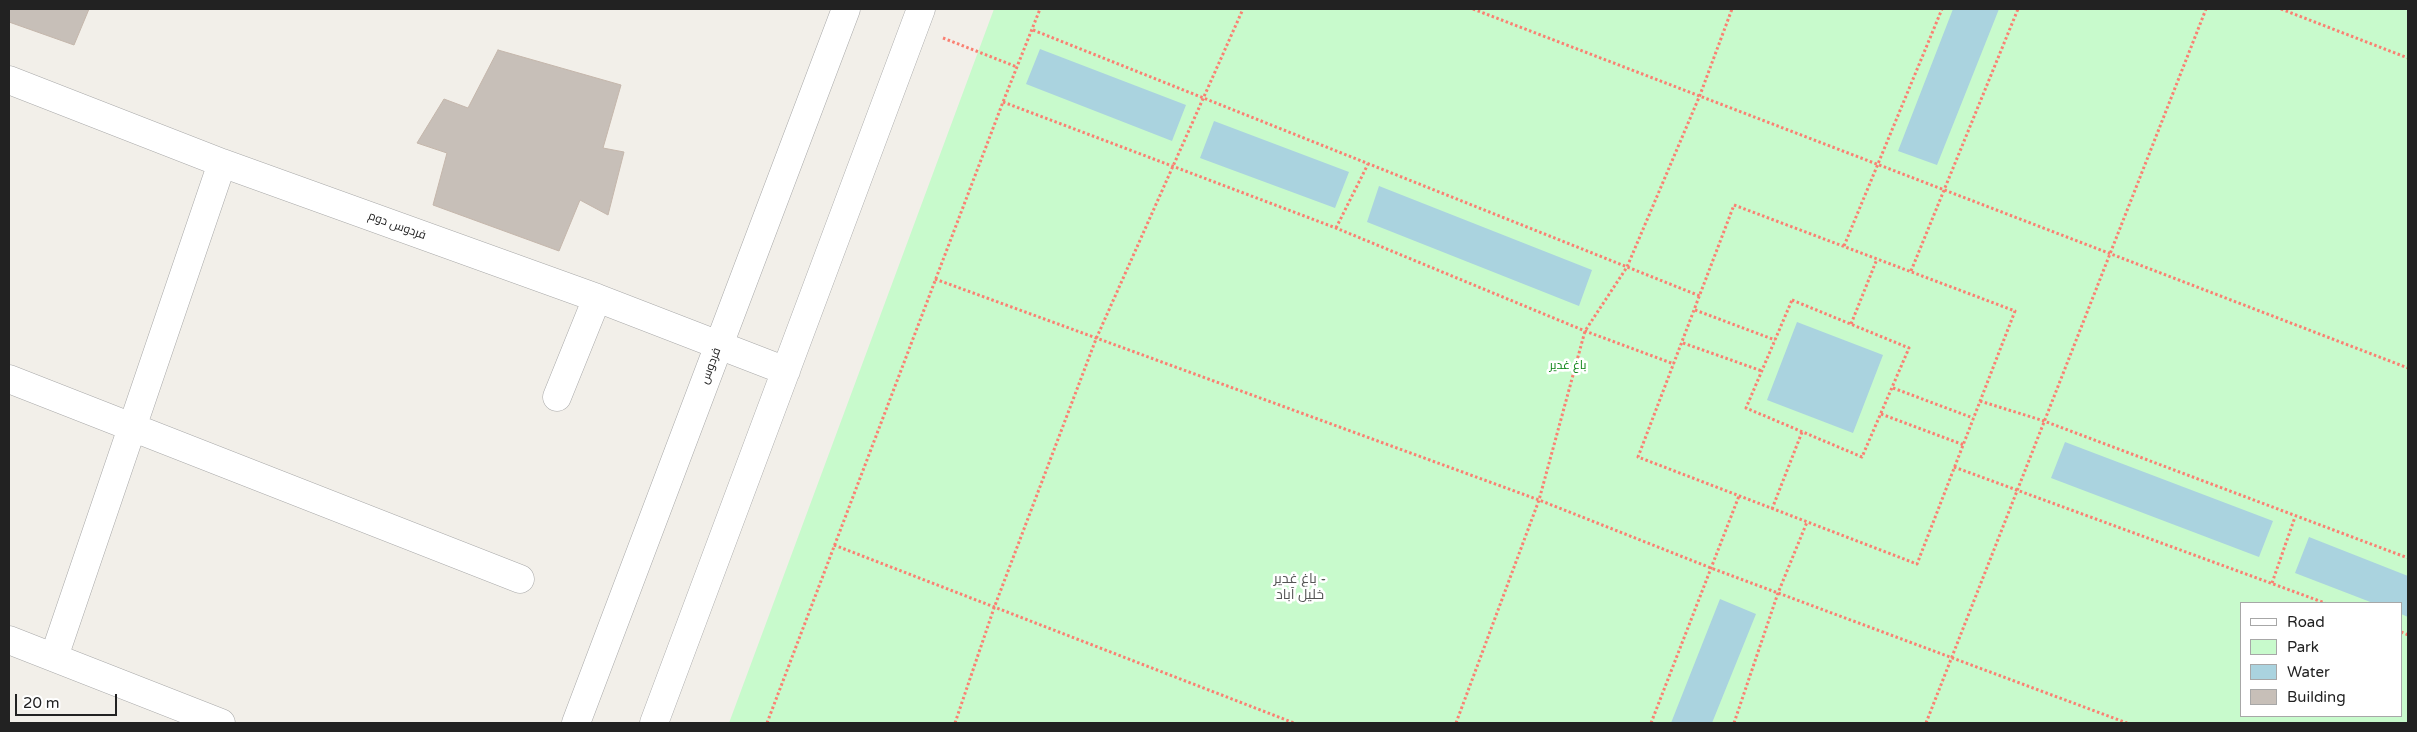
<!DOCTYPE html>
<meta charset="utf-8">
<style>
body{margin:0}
#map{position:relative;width:2417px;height:732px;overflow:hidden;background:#f2efe9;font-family:"Varela Round",sans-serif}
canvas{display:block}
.frame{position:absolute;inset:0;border:10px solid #222;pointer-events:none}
.legend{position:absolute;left:2240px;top:602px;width:162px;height:115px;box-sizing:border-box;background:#fff;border:1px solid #a7a7a7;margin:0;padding:6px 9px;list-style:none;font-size:15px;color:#222}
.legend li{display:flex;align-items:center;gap:10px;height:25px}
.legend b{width:25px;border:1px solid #a7a7a7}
.scale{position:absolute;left:15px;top:694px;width:102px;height:22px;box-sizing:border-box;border:2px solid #222;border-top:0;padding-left:6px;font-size:15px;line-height:18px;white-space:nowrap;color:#222;-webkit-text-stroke:4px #fff;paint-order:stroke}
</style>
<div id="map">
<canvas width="2417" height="732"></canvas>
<div class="frame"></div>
<ul class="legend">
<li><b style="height:6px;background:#fff"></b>Road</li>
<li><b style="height:14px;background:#c8facc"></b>Park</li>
<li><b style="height:14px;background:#aad3df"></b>Water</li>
<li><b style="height:14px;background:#c7bfb8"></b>Building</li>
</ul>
<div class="scale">20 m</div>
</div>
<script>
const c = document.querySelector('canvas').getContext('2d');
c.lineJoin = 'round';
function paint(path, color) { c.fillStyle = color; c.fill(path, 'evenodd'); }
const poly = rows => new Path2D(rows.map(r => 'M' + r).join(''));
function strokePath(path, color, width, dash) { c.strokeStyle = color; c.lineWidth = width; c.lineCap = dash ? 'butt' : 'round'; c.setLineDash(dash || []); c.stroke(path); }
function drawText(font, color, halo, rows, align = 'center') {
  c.font = font + ' "Varela Round",Cairo,sans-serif'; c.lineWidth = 5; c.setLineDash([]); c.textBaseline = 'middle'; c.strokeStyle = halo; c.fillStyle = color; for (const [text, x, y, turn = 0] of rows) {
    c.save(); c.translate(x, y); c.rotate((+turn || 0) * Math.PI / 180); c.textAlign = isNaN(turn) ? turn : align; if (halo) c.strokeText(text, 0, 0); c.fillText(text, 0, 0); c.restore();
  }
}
paint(poly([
 [994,9,2408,9,2408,723,729,723],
 [2241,603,2401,603,2401,716,2241,716]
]), '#c8facc');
paint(poly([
 [1953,9,1999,9,1937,165,1898,151],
 [1040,49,1186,105,1172,141,1026,84],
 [1214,121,1349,172,1335,208,1200,158],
 [1379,186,1592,270,1579,306,1367,222],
 [1797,322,1883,355,1853,433,1767,400],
 [2065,442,2273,521,2259,557,2051,478],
 [2309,537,2408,576,2408,617,2401,614,2401,603,2373,603,2295,573],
 [1720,599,1756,614,1712,723,1671,723]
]), '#aad3df');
const building = poly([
 [9,9,89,9,74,45,9,22,9,9],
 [498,50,621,85,603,148,624,152,608,215,580,200,559,251,433,205,447,153,417,143,444,99,468,108,498,50]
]);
paint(building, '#c7bfb8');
strokePath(building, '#c4b6ab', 1);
const minor = poly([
 [9,80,222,163,597,298,786,371],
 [9,379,520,579],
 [557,397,597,298],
 [9,640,221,723],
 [54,657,222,163],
 [576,723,846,9],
 [654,723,921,9]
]);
strokePath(minor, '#a9a9a9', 29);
strokePath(poly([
 [1473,9,2408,368],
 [2281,9,2408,58],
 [1033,30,1700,296],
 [943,38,1017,67],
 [1003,102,1336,228,1585,331,1674,364],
 [1734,205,2015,311,1917,564,1638,457,1734,205],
 [1336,228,1368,164],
 [1844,246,1942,9],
 [1911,271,2018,9],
 [935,279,1539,500,1711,568,2127,723],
 [1792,300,1909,348,1862,457,1746,408,1792,300],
 [1695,310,1775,340],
 [1851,324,1877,259],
 [1683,343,1762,371],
 [1893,388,1973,418],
 [1980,401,2044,421,2408,558],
 [1881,414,1964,445],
 [1954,467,2325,603],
 [1772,509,1802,432],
 [834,545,1294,723],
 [2272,583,2295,517],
 [2401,632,2408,635],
 [767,723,1003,102,1040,9],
 [955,723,994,608,1096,339,1243,9],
 [1456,723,1539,500,1585,331,1627,267,1700,95,1732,9],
 [1651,723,1739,496],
 [1734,723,1778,593,1807,522],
 [1926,723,2206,9]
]), '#fa8072', 3, [2.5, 2.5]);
strokePath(minor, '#fff', 28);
drawText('12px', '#222', '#fff', [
 ["فردوس دوم",397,226,20],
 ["فردوس",711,366,-69]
]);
drawText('12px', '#0c8416', '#fff', [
 ["باغ غدیر",1568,366]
]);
drawText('14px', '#555', '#fff', [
 ["باغ غدیر -",1300,579],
 ["خلیل آباد",1300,595]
]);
</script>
